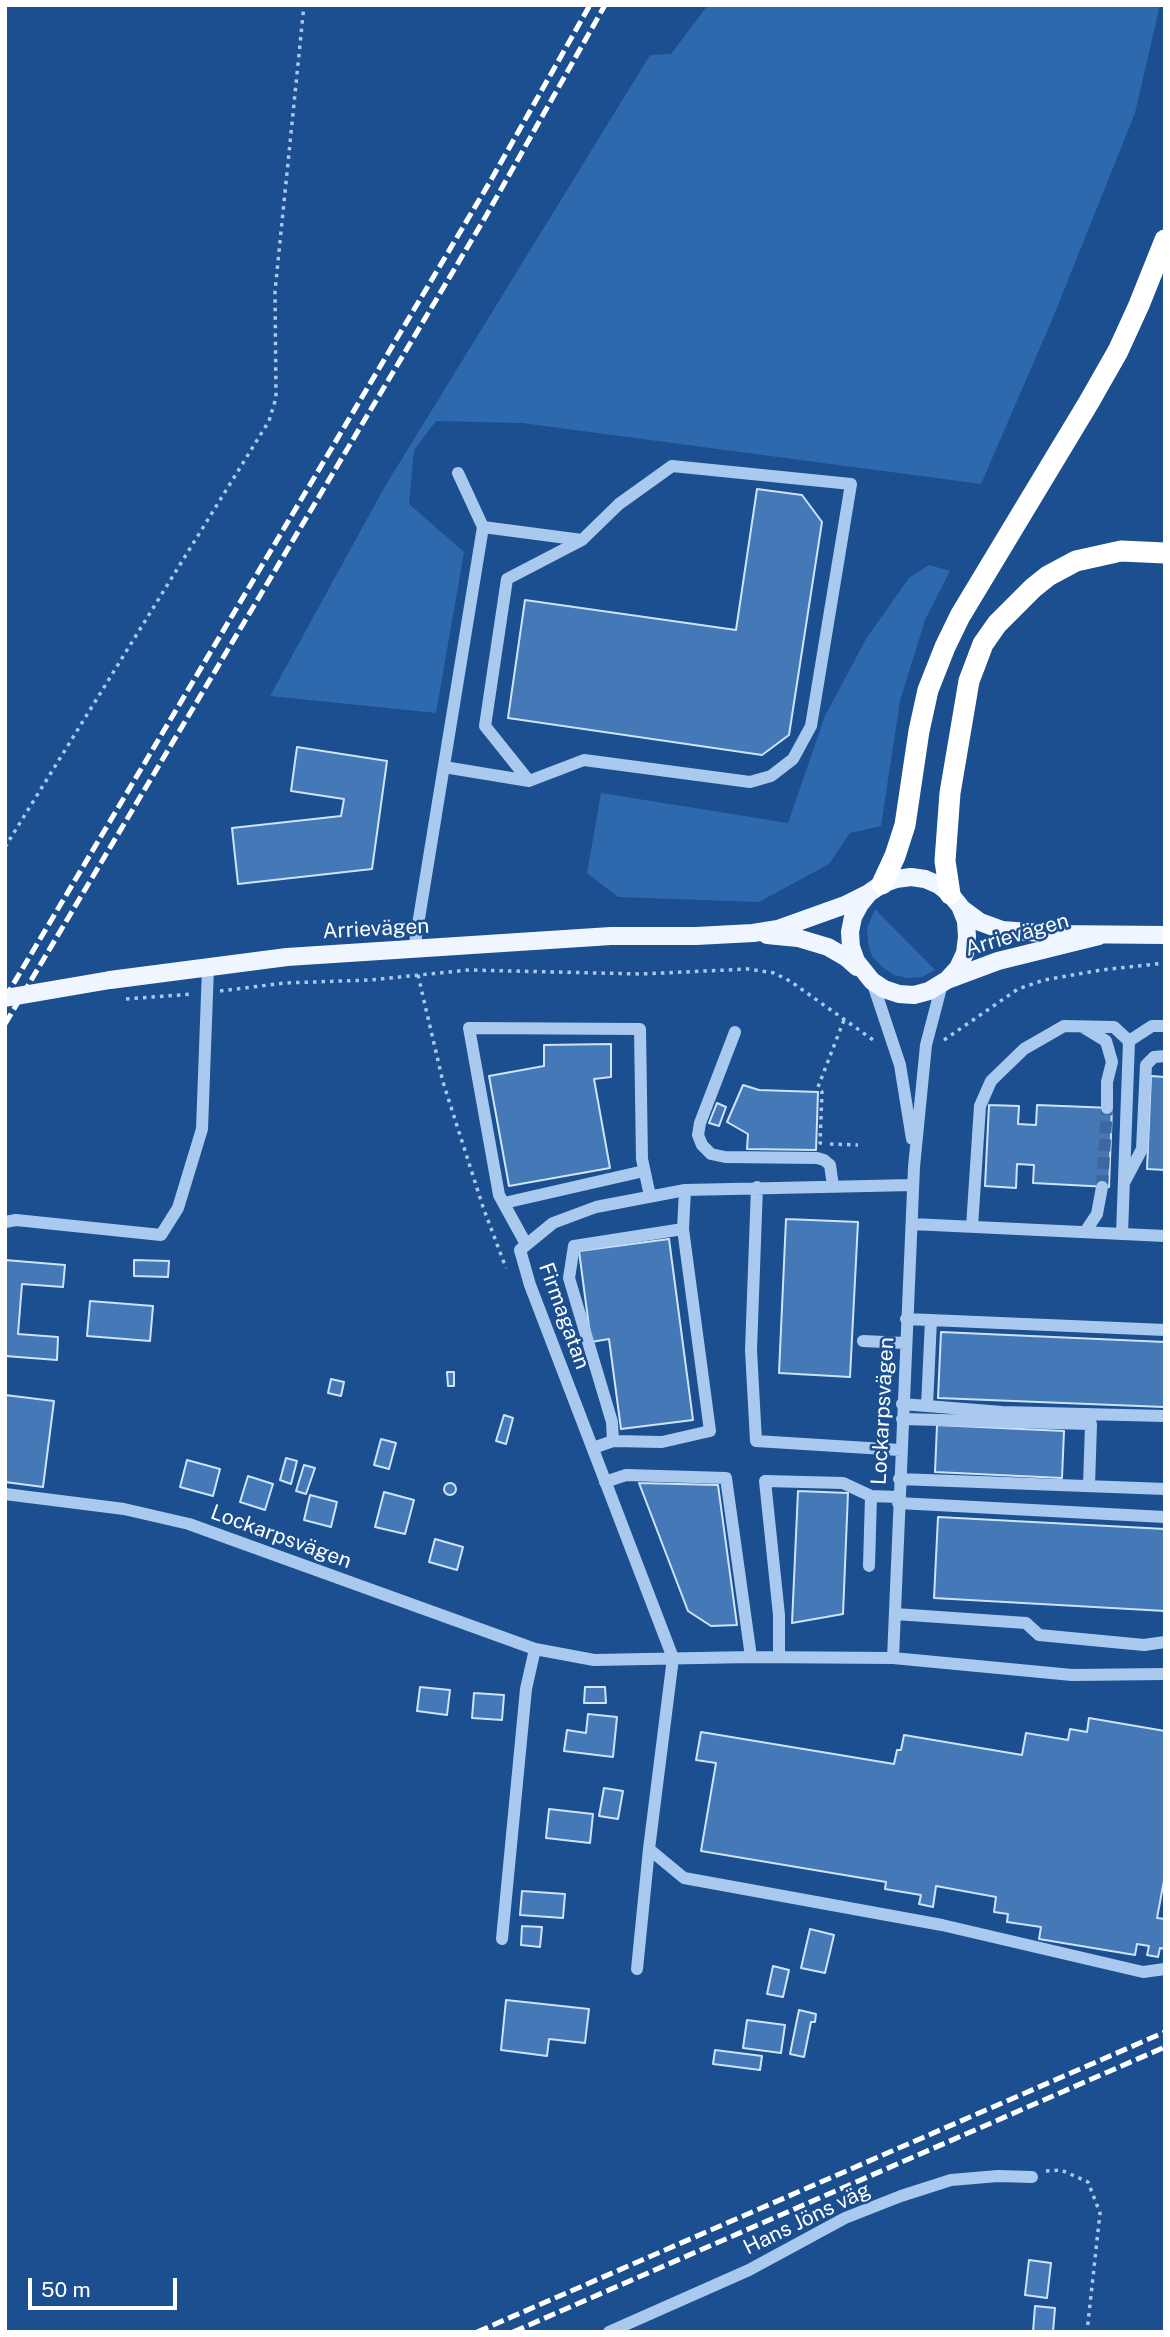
<!DOCTYPE html>
<meta charset="utf-8">
<style>
body{margin:0}
#map{position:relative;width:1170px;height:2337px;overflow:hidden;background:#1b4f8f;font-family:"Public Sans",sans-serif}
canvas{display:block}
.frame{position:absolute;inset:0;border:7px solid #fff;pointer-events:none}
.scale{position:absolute;left:28px;top:2278px;width:149px;height:32px;box-sizing:border-box;border:4px solid #fff;border-top:0;padding-left:9px;font-size:21px;line-height:24px;white-space:nowrap;color:#fff;-webkit-text-stroke:5px #1b4f8f;paint-order:stroke}
</style>
<div id="map">
<canvas width="1170" height="2337"></canvas>
<div class="frame"></div>
<div class="scale">50 m</div>
</div>
<script>
const c = document.querySelector('canvas').getContext('2d');
c.lineJoin = 'round';
function paint(path, color) { c.fillStyle = color; c.fill(path, 'evenodd'); }
const poly = rows => new Path2D(rows.map(r => 'M' + r).join(''));
function strokePath(path, color, width, dash) { c.strokeStyle = color; c.lineWidth = width; c.lineCap = dash ? 'butt' : 'round'; c.setLineDash(dash || []); c.stroke(path); }
function drawText(font, color, halo, rows, align = 'center') {
  c.font = font + ' "Public Sans",sans-serif'; c.lineWidth = 5; c.setLineDash([]); c.textBaseline = 'middle'; c.strokeStyle = halo; c.fillStyle = color; for (const [text, x, y, turn = 0] of rows) {
    c.save(); c.translate(x, y); c.rotate((+turn || 0) * Math.PI / 180); c.textAlign = isNaN(turn) ? turn : align; if (halo) c.strokeText(text, 0, 0); c.fillText(text, 0, 0); c.restore();
  }
}
paint(poly([
 [708,5,1160,5,1135,113,1052,320,981,484,522,423,436,421,414,450,409,504,464,552,436,713,270,696,384,488,650,55,671,54],
 [929,565,950,571,925,620,900,701,881,826,850,833,829,864,759,902,618,897,587,873,601,793,788,823,825,716,866,639,909,578],
 [875,909,935,970,922,977,907,978,894,975,882,967,872,956,868,943,867,928]
]), '#2e69ad');
const building = poly([
 [757,489,802,495,822,522,789,735,762,755,508,718,525,600,736,630,757,489],
 [297,747,387,761,372,869,238,884,232,828,341,816,344,799,291,791,297,747],
 [611,1044,611,1077,594,1079,610,1168,509,1186,489,1076,544,1066,544,1045,611,1044],
 [1151,1076,1165,1077,1165,1170,1147,1169,1151,1076],
 [743,1085,759,1090,818,1092,816,1150,747,1149,748,1134,727,1122,743,1085],
 [717,1103,726,1107,719,1126,709,1123,717,1103],
 [989,1105,1019,1106,1018,1124,1036,1125,1037,1105,1112,1108,1109,1187,1033,1183,1034,1165,1017,1164,1016,1188,985,1186,989,1105],
 [786,1219,858,1222,850,1377,779,1373,786,1219],
 [669,1239,693,1420,621,1429,609,1339,591,1342,579,1251,669,1239],
 [5,1260,65,1265,63,1287,22,1284,18,1334,58,1337,57,1360,5,1356,5,1260],
 [134,1260,169,1261,168,1277,134,1276,134,1260],
 [90,1301,153,1306,150,1341,87,1336,90,1301],
 [941,1332,1165,1342,1164,1407,938,1398,941,1332],
 [447,1372,454,1372,454,1386,448,1386,447,1372],
 [331,1379,344,1382,341,1396,328,1393,331,1379],
 [5,1395,54,1401,43,1487,5,1482,5,1395],
 [504,1415,513,1418,506,1444,496,1441,504,1415],
 [937,1425,1064,1431,1062,1478,935,1472,937,1425],
 [381,1439,396,1443,389,1469,374,1465,381,1439],
 [286,1458,297,1461,291,1484,280,1480,286,1458],
 [187,1460,220,1469,213,1496,180,1487,187,1460],
 [304,1465,315,1468,306,1494,296,1491,304,1465],
 [248,1476,273,1484,265,1510,240,1502,248,1476],
 '444 1489a6 6 0 1 1 12 0a6 6 0 1 1-12 0Z',
 [639,1483,718,1485,737,1625,711,1626,688,1611,639,1483],
 [798,1491,848,1493,843,1614,792,1623,798,1491],
 [384,1492,414,1500,405,1534,375,1527,384,1492],
 [310,1495,337,1502,331,1527,304,1520,310,1495],
 [938,1517,1165,1529,1165,1611,934,1598,938,1517],
 [435,1539,463,1547,457,1570,429,1562,435,1539],
 [420,1687,450,1690,447,1715,417,1711,420,1687],
 [585,1687,605,1687,606,1703,584,1703,585,1687],
 [474,1693,504,1695,502,1720,472,1718,474,1693],
 [588,1714,617,1717,613,1757,564,1751,567,1730,586,1733,588,1714],
 [1089,1718,1165,1731,1165,1875,1157,1918,1165,1919,1165,1949,1160,1948,1158,1957,1147,1955,1149,1946,1137,1944,1135,1955,1039,1939,1041,1927,1007,1922,1008,1914,994,1912,996,1897,936,1886,933,1907,919,1904,921,1895,885,1889,886,1882,701,1851,716,1763,696,1760,701,1732,894,1764,897,1750,901,1750,904,1735,1022,1755,1026,1733,1068,1740,1070,1729,1087,1732,1089,1718],
 [604,1788,623,1791,618,1819,599,1816,604,1788],
 [549,1809,593,1814,590,1843,546,1838,549,1809],
 [522,1891,565,1894,563,1918,520,1915,522,1891],
 [522,1926,542,1927,540,1947,521,1945,522,1926],
 [810,1929,834,1935,825,1973,801,1968,810,1929],
 [773,1966,789,1970,783,1997,767,1994,773,1966],
 [506,2000,589,2009,585,2043,549,2039,547,2056,501,2050,506,2000],
 [799,2010,816,2014,815,2022,811,2022,804,2057,790,2054,799,2010],
 [747,2020,785,2025,781,2053,743,2048,747,2020],
 [715,2050,762,2056,760,2070,713,2064,715,2050],
 [1029,2260,1051,2263,1047,2298,1025,2295,1029,2260],
 [1035,2306,1055,2308,1053,2332,1033,2332,1035,2306]
]);
paint(building, '#4478b7');
strokePath(building, '#cfe3fa', 2);
strokePath(poly([
 [1102,1187,1107,1108]
]), '#3d69a0', 12, [12, 6]);
strokePath(poly([
 [5,847,269,421,276,398,275,291,304,5],
 [418,975,443,1082,483,1207,506,1268],
 [220,991,285,983,370,980,469,970,641,974,748,969,774,973,790,981,876,1042],
 [126,999,192,994],
 [944,1040,1018,989,1044,980,1101,970,1165,963],
 [822,1143,820,1143,822,1092,818,1087,844,1020],
 [830,1144,858,1145],
 [1046,2171,1061,2170,1088,2182,1100,2213,1087,2332]
]), '#a9c9ee', 3.5, [3.5, 5]);
strokePath(poly([
 [444,767,529,781,584,760,750,782,771,776,793,759,811,726,851,484,672,466,619,504,582,540,483,527],
 [529,781,485,726,507,579,582,540],
 [414,949,483,527,458,473],
 [872,981,900,1065,912,1139],
 [1083,1027,1106,1041,1112,1062,1107,1082,1107,1108],
 [735,1032,700,1123,698,1135,702,1145,711,1154,725,1157,817,1158,824,1160,830,1165,833,1186],
 [1125,1181,1142,1149,1146,1065,1154,1057,1165,1056],
 [913,1185,685,1190,596,1207,553,1223,520,1250,530,1285,673,1658,649,1849,684,1878,942,1925,1143,1972,1165,1969],
 [757,1187,751,1350,756,1441,900,1450],
 [504,1203,644,1171],
 [5,1222,16,1220,161,1235,178,1208,202,1129,208,968],
 [912,1224,1165,1236],
 [972,1227,980,1106,991,1081,1024,1049,1064,1026,1114,1027,1129,1041],
 [683,1229,685,1190],
 [1085,1232,1097,1214,1102,1187],
 [1122,1234,1129,1041,1152,1026,1165,1026],
 [526,1244,499,1195,469,1028,640,1029,642,1159,650,1196],
 [906,1319,1165,1330],
 [863,1341,905,1343],
 [902,1404,1002,1412,1165,1416],
 [927,1406,931,1320],
 [902,1419,1091,1424,1089,1486],
 [593,1448,613,1441,662,1442,710,1431,683,1229,574,1246,569,1278,612,1422,613,1441],
 [899,1479,1165,1489],
 [605,1482,626,1475,726,1478,751,1657],
 [5,1494,124,1509,189,1524,535,1649,594,1660,751,1657,893,1658,1072,1675,1165,1674],
 [898,1503,1165,1517],
 [869,1566,871,1496,898,1497],
 [895,1614,1026,1623,1039,1635,1144,1645,1165,1642],
 [779,1657,779,1615,765,1481,843,1483,871,1496],
 [893,1658,914,1167,926,1045,942,984],
 [502,1939,526,1689,535,1649],
 [637,1969,649,1849],
 [609,2332,749,2270,845,2218,901,2196,951,2180,998,2176,1032,2177]
]), '#a9c9ee', 12);
strokePath(poly([
 [961,908,980,922,1002,930,1055,934,1165,935],
 [767,935,798,938,828,947,847,958,857,967],
 [110,980,287,957,611,936,696,936,753,933,778,929,845,905,869,893],
 [947,980,958,968,965,953,967,937,966,921,960,906,950,894,939,885,925,879,911,877,896,879,882,884,869,893,860,904,853,917,850,932,851,947,856,961,872,981,884,989,899,994,914,995,929,991,947,980,998,961,1099,936]
]), '#f0f6ff', 18);
strokePath(poly([
 [882,884,895,856,905,825,919,731,928,690,945,647,960,616,1089,402,1118,351,1139,305,1165,240],
 [950,894,945,861,950,793,969,681,983,644,997,624,1033,588,1048,576,1076,561,1121,551,1165,553]
]), '#fff', 21);
strokePath(poly([
 [5,998,491,180,590,5],
 [5,1024,486,216,605,5],
 [477,2332,1165,2032],
 [513,2332,1165,2047]
]), '#fff', 5, [12, 5]);
strokePath(poly([
 [5,998,110,980]
]), '#f0f6ff', 18);
drawText('21px', '#fff', '#1b4f8f', [
 ["Arrievägen",376,929,-3],
 ["Arrievägen",1017,935,-16],
 ["Firmagatan",564,1316,70],
 ["Lockarpsvägen",883,1411,-87],
 ["Lockarpsvägen",281,1537,20],
 ["Hans Jöns väg",807,2219,-26]
]);
</script>
